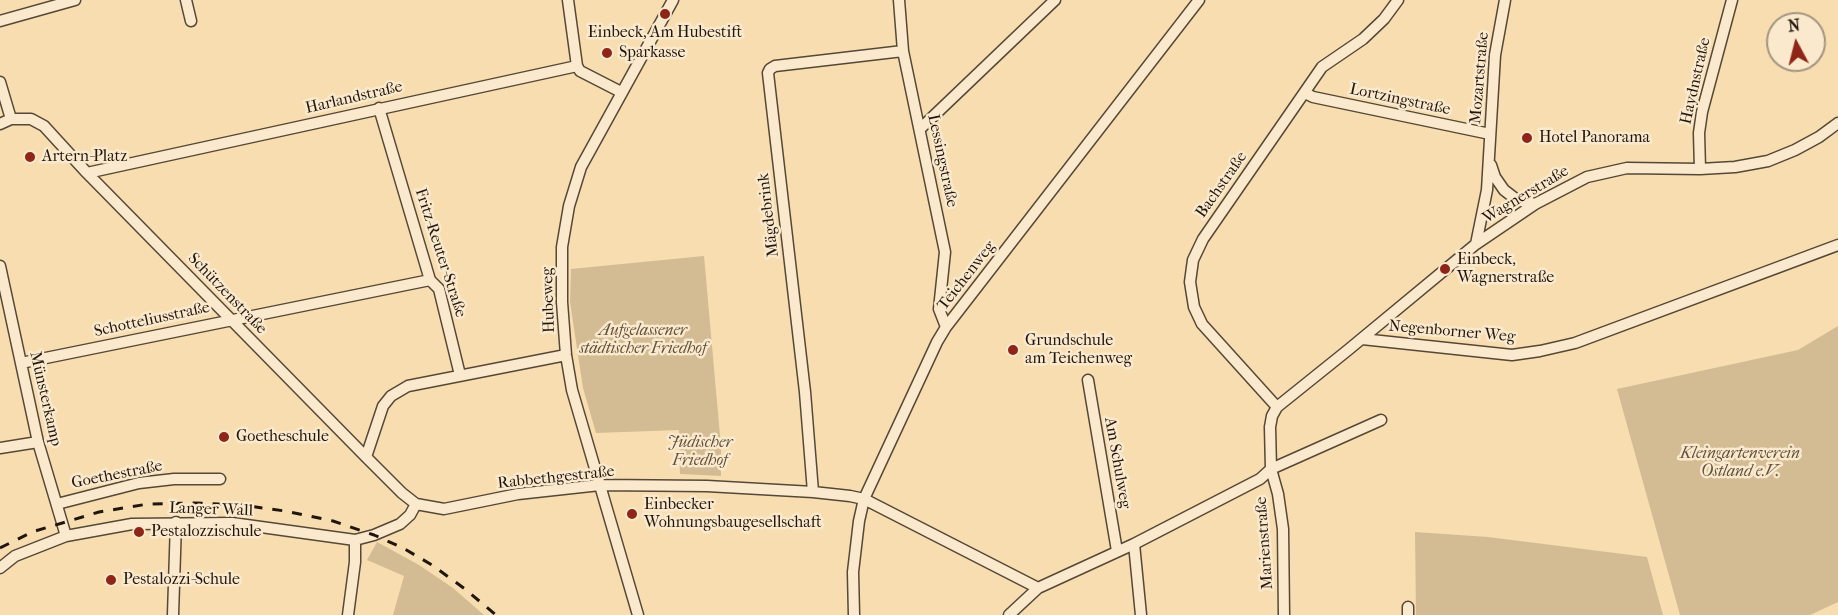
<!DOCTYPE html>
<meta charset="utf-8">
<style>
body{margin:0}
#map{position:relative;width:1838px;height:615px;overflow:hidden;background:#f7ddb0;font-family:"IM FELL French Canon",serif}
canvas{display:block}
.north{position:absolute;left:1766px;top:12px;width:60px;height:60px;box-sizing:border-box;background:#fae9cc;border:2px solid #a39580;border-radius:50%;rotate:353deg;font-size:16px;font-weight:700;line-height:24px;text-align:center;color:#21160e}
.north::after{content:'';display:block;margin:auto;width:21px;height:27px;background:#8f2418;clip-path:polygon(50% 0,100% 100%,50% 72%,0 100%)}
</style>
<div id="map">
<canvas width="1838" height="615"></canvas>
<div class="north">N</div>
</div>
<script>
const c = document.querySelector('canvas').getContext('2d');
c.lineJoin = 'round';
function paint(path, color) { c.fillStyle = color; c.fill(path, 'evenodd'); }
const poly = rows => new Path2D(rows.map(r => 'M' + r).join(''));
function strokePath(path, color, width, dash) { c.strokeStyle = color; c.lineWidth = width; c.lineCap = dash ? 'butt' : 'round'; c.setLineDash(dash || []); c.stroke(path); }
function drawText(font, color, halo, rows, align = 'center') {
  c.font = font + ' "IM FELL French Canon",serif'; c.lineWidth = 5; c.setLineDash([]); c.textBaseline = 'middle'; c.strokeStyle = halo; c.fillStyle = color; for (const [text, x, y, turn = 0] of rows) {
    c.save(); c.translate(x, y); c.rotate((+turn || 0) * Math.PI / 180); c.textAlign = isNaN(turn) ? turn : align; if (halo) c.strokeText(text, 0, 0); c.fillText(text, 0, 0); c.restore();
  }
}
paint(poly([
 [704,256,721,447,721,476,680,474,679,430,596,433,583,388,570,302,571,269],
 [1838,326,1838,602,1810,615,1680,615,1617,389,1798,350],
 [1415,532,1488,537,1647,557,1663,615,1416,615],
 [377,542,419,565,453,588,484,615,393,615,404,576,367,560]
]), '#d3bb94');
const minor = poly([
 [186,0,191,21],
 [568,0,577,66],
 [899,0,903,51,945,252,939,309,946,327],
 [0,21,75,0],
 [577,66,580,71,621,92],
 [0,82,11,119],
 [1305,93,1313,97,1490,134],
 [379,108,430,280,439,289,460,375],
 [0,124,11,119,31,119,44,126,87,173,366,457,402,493,416,504,444,509,518,494,600,485,707,486,813,492,850,496,864,499,1038,588],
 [921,128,1055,0],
 [1491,165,1495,177,1504,190,1517,200,1535,204],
 [1700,169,1699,133,1702,112,1732,0],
 [87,173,577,66],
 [1476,244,1487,190,1495,55,1505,0],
 [0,266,38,442,66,536],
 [1362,339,1512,355,1540,351,1575,343,1838,245],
 [21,363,430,280],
 [1088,380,1117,551],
 [1277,407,1202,324,1194,307,1190,282,1193,260,1203,239,1322,67,1363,39,1384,19,1398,0],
 [0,448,38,442],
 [366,457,383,406,391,396,408,386,566,355],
 [813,492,805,392,768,73,770,69,775,66,903,51],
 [57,504,139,483,174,479,220,479],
 [1134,544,1141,615],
 [0,568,15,556,66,536,132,524,232,523,355,540,374,535,400,524,410,515,416,504],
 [1408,607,1408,615],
 [173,615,176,522],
 [348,615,355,562,355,540],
 [638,615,572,390,566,355,562,302,562,247,569,206,581,167,673,0],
 [854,615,853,572,859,521,864,499,937,342,946,327,1199,0],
 [1009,615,1038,588,1134,544,1260,479,1271,469,1270,427,1272,416,1277,407,1348,350,1476,244,1535,204,1587,177,1627,168,1700,169,1735,167,1768,161,1795,150,1819,137,1838,123],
 [1284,615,1283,529,1278,494,1271,469,1381,420]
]);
strokePath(minor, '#564836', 13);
strokePath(minor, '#fae9cc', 10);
strokePath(poly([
 [0,548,32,532,99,512,148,504,194,503,241,505,285,511,333,521,374,535,403,548,432,565,465,589,496,615]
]), '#21160e', 3, [10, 10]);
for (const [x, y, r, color] of [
 [665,14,6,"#8f2418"],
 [607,53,6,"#8f2418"],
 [1527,138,6,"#8f2418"],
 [30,157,6,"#8f2418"],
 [1445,269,6,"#8f2418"],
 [1013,350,6,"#8f2418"],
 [224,437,6,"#8f2418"],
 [632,514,6,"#8f2418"],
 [139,532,6,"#8f2418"],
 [111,580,6,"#8f2418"]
]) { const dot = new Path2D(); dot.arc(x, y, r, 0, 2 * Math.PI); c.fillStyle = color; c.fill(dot); strokePath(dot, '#fae9cc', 2); }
drawText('16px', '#21160e', '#fae9cc', [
 ["Einbeck, Am Hubestift",665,33,"center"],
 ["Sparkasse",619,53],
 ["Hotel Panorama",1539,138],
 ["Artern-Platz",42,157],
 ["Einbeck,",1457,260],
 ["Wagnerstraße",1457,278],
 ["Grundschule",1025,341],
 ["am Teichenweg",1025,359],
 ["Goetheschule",236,437],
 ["Einbecker",644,505],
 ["Wohnungsbaugesellschaft",644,523],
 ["Pestalozzischule",151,532],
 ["Pestalozzi-Schule",123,580]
], 'left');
drawText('16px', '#21160e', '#fae9cc', [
 ["Mozartstraße",1480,78,-85],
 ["Haydnstraße",1696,81,-77],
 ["Harlandstraße",354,98,-13],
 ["Lortzingstraße",1400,100,12],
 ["Lessingstraße",942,161,78],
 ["Bachstraße",1222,185,-55],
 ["Wagnerstraße",1526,195,-31],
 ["Mägdebrink",769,215,-97],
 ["Fritz-Reuter-Straße",440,253,72],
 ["Teichenweg",967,276,-52],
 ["Schützenstraße",227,294,46],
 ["Hubeweg",549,300,-92],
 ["Schotteliusstraße",152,320,-12],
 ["Negenborner Weg",1452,332,5],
 ["Münsterkamp",45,399,77],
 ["Am Schulweg",1117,463,80],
 ["Goethestraße",117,475,-11],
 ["Rabbethgestraße",556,478,-6],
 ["Langer Wall",211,510,2],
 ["Marienstraße",1265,543,-94]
]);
drawText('italic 16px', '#5f503d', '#fae9cc', [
 ["Aufgelassener",643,331],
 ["städtischer Friedhof",643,349],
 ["Jüdischer",700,443],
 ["Friedhof",700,461],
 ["Kleingartenverein",1740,454],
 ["Ostland e.V.",1740,472]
]);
</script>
